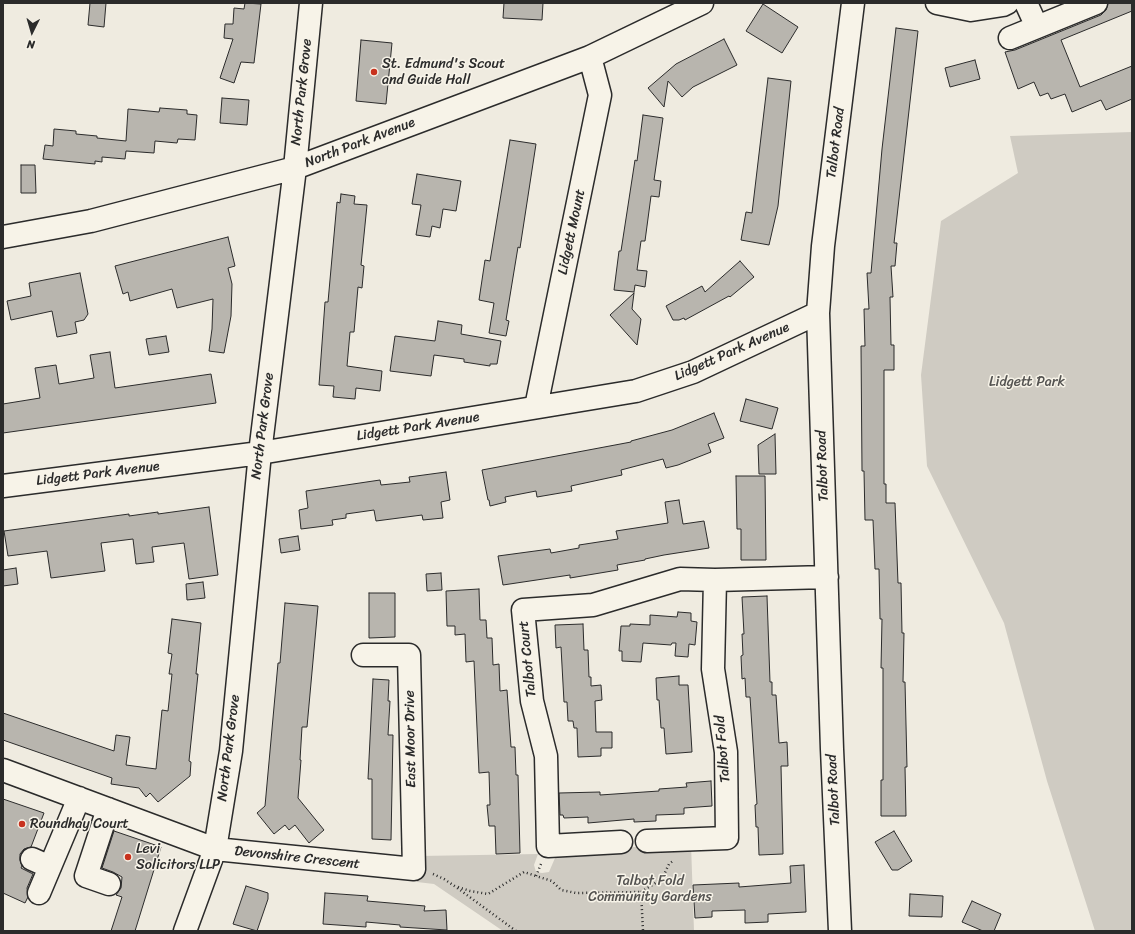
<!DOCTYPE html>
<style>
body{margin:0}
#map{position:relative;width:1135px;height:934px;overflow:hidden;background:#efebe0;font-family:Sriracha,sans-serif}
canvas{display:block}
.frame{position:absolute;inset:0;border:4px solid #2b2b2b;pointer-events:none}
.north{position:absolute;left:12px;top:12px;width:40px;height:40px;-webkit-text-stroke:3px #f7f3e8;paint-order:stroke;rotate:185deg;font-size:11px;font-weight:700;line-height:16px;text-align:center;color:#2b2b2b}
.north::after{content:'';display:block;margin:auto;width:14px;height:18px;background:#2b2b2b;clip-path:polygon(50% 0,100% 100%,50% 72%,0 100%)}
</style>
<div id="map">
<canvas width="1135" height="934"></canvas>
<div class="frame"></div>
<div class="north">N</div>
</div>
<script>
const c = document.querySelector('canvas').getContext('2d');
c.lineJoin = 'round';
function paint(path, color) { c.fillStyle = color; c.fill(path, 'evenodd'); }
const poly = rows => new Path2D(rows.map(r => 'M' + r).join(''));
function strokePath(path, color, width, dash) { c.strokeStyle = color; c.lineWidth = width; c.lineCap = dash ? 'butt' : 'round'; c.setLineDash(dash || []); c.stroke(path); }
function drawText(font, color, halo, rows, align = 'center') {
  c.font = font + ' Sriracha,sans-serif'; c.lineWidth = 3; c.setLineDash([]); c.textBaseline = 'middle'; c.strokeStyle = halo; c.fillStyle = color; for (const [text, x, y, turn = 0] of rows) {
    c.save(); c.translate(x, y); c.rotate((+turn || 0) * Math.PI / 180); c.textAlign = isNaN(turn) ? turn : align; if (halo) c.strokeText(text, 0, 0); c.fillText(text, 0, 0); c.restore();
  }
}
paint(poly([
 [1132,132,1132,931,1095,931,1047,781,1004,623,927,466,921,375,941,221,1018,173,1010,136],
 [691,844,694,931,503,931,434,884,417,882,420,856,538,854,534,865,536,872,542,873,549,872,555,858,562,851]
]), '#cfcbc2');
const building = poly([
 [90,3,106,3,104,27,88,25,90,3],
 [245,3,261,4,254,63,241,62,234,83,220,78,233,39,224,38,225,24,233,24,234,8,244,9,245,3],
 [504,3,543,3,542,20,503,18,504,3],
 [1108,3,1132,3,1132,11,1061,40,1080,87,1132,66,1132,99,1106,110,1101,100,1072,112,1065,94,1051,99,1048,93,1040,96,1034,82,1018,89,1005,52,1015,50,1101,15,1106,10,1108,3],
 [763,4,798,27,782,53,746,31,763,4],
 [896,28,918,31,894,243,897,243,895,266,891,266,893,297,890,297,891,345,894,345,894,370,884,370,884,484,886,484,886,503,895,503,898,583,901,583,902,633,904,633,903,682,905,682,907,767,905,767,906,816,881,816,881,780,883,780,883,668,881,668,882,619,880,619,879,569,875,569,873,520,865,520,864,471,862,471,861,346,865,346,864,309,869,309,867,273,871,273,882,149,896,28],
 [724,39,737,65,693,87,682,97,668,81,664,107,648,88,676,64,724,39],
 [361,40,392,43,386,104,356,101,361,40],
 [975,60,980,79,950,87,945,68,975,60],
 [768,78,791,81,778,206,769,245,741,240,746,212,752,213,768,78],
 [222,98,249,100,247,125,220,123,222,98],
 [160,108,187,110,187,114,197,115,195,140,178,139,177,143,155,141,154,153,126,151,125,159,102,157,102,162,95,161,95,164,43,159,45,145,53,146,54,129,76,131,76,134,97,136,97,138,126,141,128,109,159,112,160,108],
 [643,115,663,118,654,180,661,181,659,197,651,196,645,241,641,241,637,270,647,271,645,287,635,285,634,292,614,290,619,251,621,251,635,160,637,161,643,115],
 [510,140,536,144,520,248,518,247,506,320,509,321,506,336,489,333,494,303,479,300,485,260,490,261,510,140],
 [21,165,35,165,36,193,21,193,21,165],
 [417,174,461,181,456,211,443,209,440,228,432,226,430,237,416,235,421,205,412,204,417,174],
 [341,194,355,196,354,204,367,205,361,265,364,266,362,288,358,287,354,332,350,332,347,366,382,371,380,391,356,388,355,399,333,397,334,386,319,385,325,302,328,302,337,202,340,203,341,194],
 [228,237,235,266,228,268,232,284,231,316,224,353,209,351,212,329,213,299,177,308,172,289,130,301,128,292,123,294,115,266,228,237],
 [740,261,754,277,730,297,729,296,685,320,684,318,679,320,673,320,666,306,702,286,705,292,740,261],
 [80,273,88,314,84,320,75,322,77,333,57,337,52,311,11,320,7,301,31,296,29,283,80,273],
 [634,293,632,309,641,319,637,345,610,315,634,293],
 [438,321,462,325,461,334,501,341,497,364,490,364,490,366,464,362,464,359,434,355,431,376,390,371,395,336,435,341,438,321],
 [166,336,169,352,149,355,146,339,166,336],
 [110,352,115,388,211,374,216,403,3,433,3,404,40,398,35,368,56,365,59,384,94,378,90,355,110,352],
 [746,399,778,408,772,429,740,421,746,399],
 [714,413,724,438,708,444,711,452,678,465,666,468,663,459,621,470,622,475,571,486,572,491,537,497,536,491,505,497,506,502,490,506,489,500,488,500,482,470,631,442,631,441,672,430,714,413],
 [775,434,776,474,759,474,758,445,775,434],
 [446,472,450,500,441,502,443,518,423,520,422,515,376,521,374,510,346,514,346,518,332,520,333,525,301,529,299,510,308,508,306,491,380,480,381,485,410,482,409,477,446,472],
 [736,476,765,476,766,560,741,560,741,529,737,529,736,476],
 [679,500,683,524,704,521,709,548,664,555,645,559,645,560,617,565,618,570,570,578,570,575,503,585,498,556,550,549,551,553,579,548,579,545,618,539,616,531,668,523,665,502,679,500],
 [209,507,218,575,189,579,184,543,152,547,154,562,136,564,133,539,101,543,105,571,51,578,47,551,8,556,4,531,129,514,129,516,158,512,158,514,209,507],
 [298,536,300,550,281,553,279,539,298,536],
 [16,568,18,584,3,586,3,570,16,568],
 [441,573,442,590,427,591,426,574,441,573],
 [203,582,205,598,187,600,186,584,203,582],
 [479,589,480,620,486,620,487,638,492,638,493,665,499,664,500,691,507,690,511,747,515,747,516,775,518,775,520,853,496,854,495,826,489,826,487,805,490,805,489,772,479,773,474,661,466,662,465,634,455,635,455,626,447,626,446,591,479,589],
 [369,593,395,593,395,637,369,638,369,593],
 [767,596,770,682,772,682,772,695,776,695,779,743,787,742,788,766,781,766,783,854,759,855,758,827,756,827,755,805,757,804,750,697,746,697,745,678,742,679,741,656,743,655,742,634,744,634,742,597,767,596],
 [285,603,318,606,307,727,302,727,300,760,301,760,298,798,324,830,309,843,295,825,289,830,285,825,274,834,257,813,265,806,278,663,280,663,285,603],
 [678,612,691,613,691,621,697,622,695,645,689,644,688,657,675,656,676,643,672,643,671,645,643,643,641,662,622,661,622,651,619,651,621,626,630,626,630,624,650,625,650,615,677,617,678,612],
 [172,619,201,623,196,674,198,674,189,761,191,762,190,776,158,802,150,793,146,797,139,788,111,784,112,778,3,740,3,713,114,751,116,735,130,737,126,765,156,769,162,710,168,711,172,674,169,674,172,654,168,653,172,619],
 [583,624,584,650,588,650,589,677,591,677,591,686,601,685,602,700,595,701,596,732,612,732,612,748,601,748,601,756,578,757,577,728,574,728,573,721,568,721,567,702,564,702,561,647,556,648,555,625,583,624],
 [679,676,679,685,688,685,692,752,666,754,664,728,661,728,659,700,657,700,656,678,679,676],
 [373,679,389,680,388,701,390,701,388,735,393,735,391,840,372,839,372,779,368,779,373,679],
 [711,781,712,806,684,808,684,814,656,815,656,821,634,822,634,819,588,823,588,817,564,818,563,815,560,815,559,793,600,792,600,795,659,791,659,789,687,787,686,783,711,781],
 [3,799,44,813,31,847,24,849,20,854,20,860,22,866,21,868,33,874,27,888,28,897,25,903,3,893,3,799],
 [114,831,161,847,135,931,111,931,122,897,116,895,121,888,122,877,113,872,102,868,114,831],
 [894,831,912,861,898,870,892,870,875,842,894,831],
 [804,865,806,912,768,914,768,922,745,923,745,910,712,911,712,917,695,918,693,885,739,883,739,887,791,883,790,866,804,865],
 [246,886,268,893,268,899,257,931,233,924,246,886],
 [325,893,368,896,367,901,425,906,424,911,446,910,447,930,400,927,400,925,366,922,366,927,323,924,325,893],
 [910,894,943,896,942,917,909,916,910,894],
 [972,901,1001,914,994,931,983,931,962,922,972,901]
]);
paint(building, '#b8b5ae');
strokePath(building, '#2b2b2b', 1);
const minor = poly([
 [937,3,971,10,1003,5,1007,3],
 [1026,3,1037,27],
 [1010,38,1096,3],
 [3,237,91,221,295,168,590,57,702,3],
 [536,407,600,95,590,57],
 [3,486,260,453,636,391,693,372,818,313],
 [3,770,215,849,414,869,409,655,363,655],
 [108,809,86,876,109,884],
 [647,841,727,838,726,752,713,669,715,580],
 [621,842,548,846,546,756,532,701,523,610,593,605,680,579,715,580,827,577],
 [32,859,50,867],
 [39,893,79,798],
 [185,931,215,849,231,751,260,453,295,168,311,3],
 [840,931,832,749,818,313,823,246,853,3]
]);
strokePath(minor, '#2b2b2b', 25);
strokePath(poly([
 [541,864,536,876,552,881,561,890,576,893,641,892,643,931],
 [433,874,444,879,456,887,516,931],
 [458,887,470,891,488,894,524,872,536,876],
 [641,892,662,879,669,864,673,861]
]), '#2b2b2b', 2.5, [1, 3]);
strokePath(minor, '#f7f3e8', 22);
for (const [x, y, r, color] of [
 [374,72,4,"#c8321e"],
 [22,824,4,"#c8321e"],
 [128,857,4,"#c8321e"]
]) { const dot = new Path2D(); dot.arc(x, y, r, 0, 2 * Math.PI); c.fillStyle = color; c.fill(dot); strokePath(dot, '#f7f3e8', 1.5); }
drawText('14px', '#2b2b2b', '#f7f3e8', [
 ["St. Edmund's Scout",382,64],
 ["and Guide Hall",382,80],
 ["Roundhay Court",30,824],
 ["Levi",136,849],
 ["Solicitors LLP",136,865]
], 'left');
drawText('14px', '#2b2b2b', '#f7f3e8', [
 ["North Park Grove",302,92,-84],
 ["North Park Avenue",360,143,-21],
 ["Talbot Road",836,143,-83],
 ["Lidgett Mount",572,232,-78],
 ["Lidgett Park Avenue",732,352,-24],
 ["North Park Grove",263,426,-83],
 ["Lidgett Park Avenue",418,427,-9],
 ["Talbot Road",823,466,-92],
 ["Lidgett Park Avenue",98,474,-7],
 ["Talbot Court",528,659,-96],
 ["East Moor Drive",411,739,-91],
 ["North Park Grove",229,748,-83],
 ["Talbot Fold",723,749,-95],
 ["Talbot Road",834,790,-93],
 ["Devonshire Crescent",297,858,6]
]);
drawText('14px', '#545351', '#f7f3e8', [
 ["Lidgett Park",1027,382],
 ["Talbot Fold",650,881],
 ["Community Gardens",650,897]
]);
</script>
